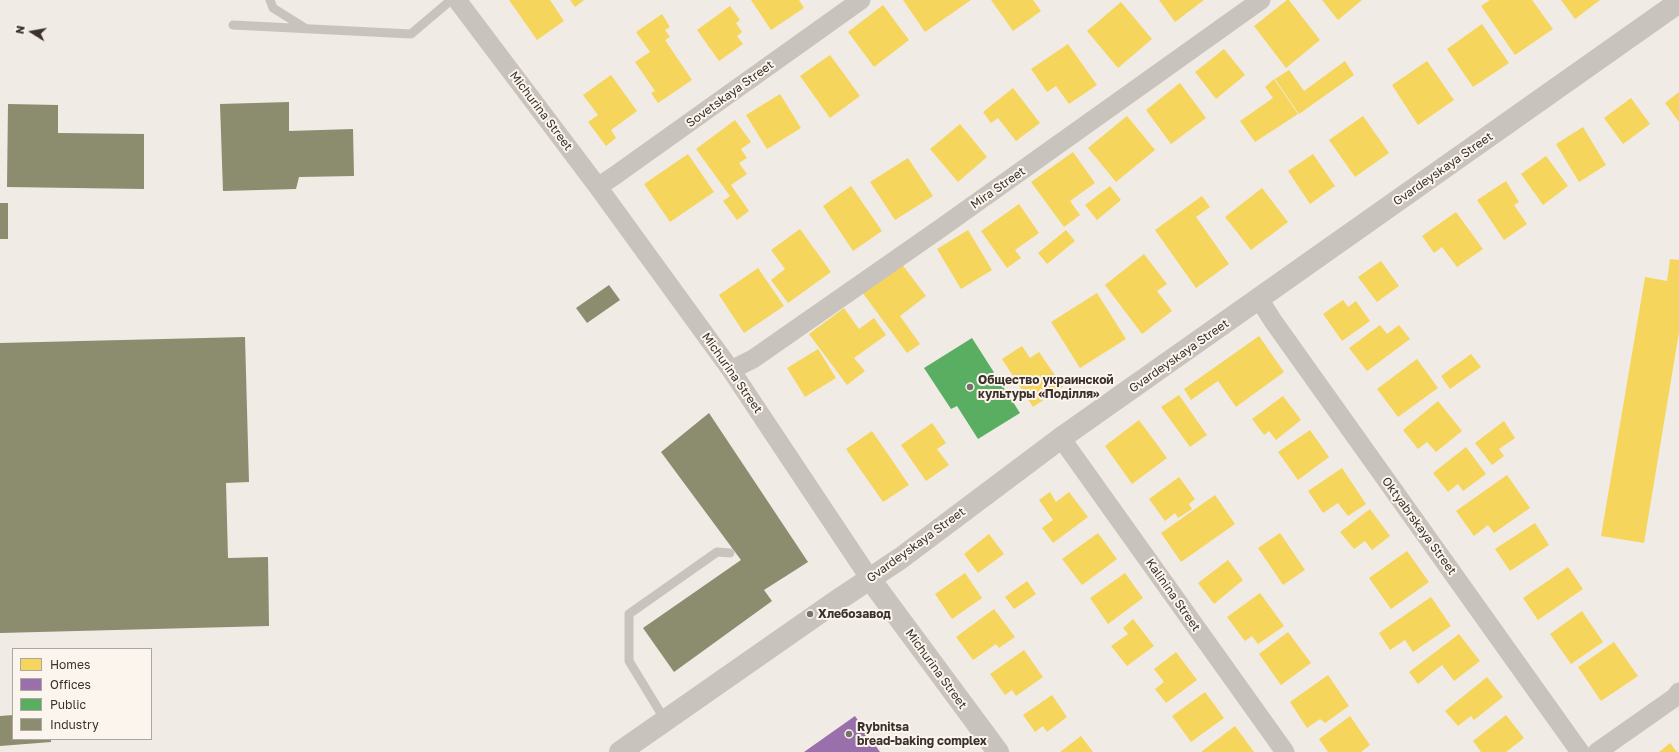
<!DOCTYPE html>
<meta charset="utf-8">
<style>
body{margin:0}
#map{position:relative;width:1679px;height:752px;overflow:hidden;background:#f0ebe5;font-family:"Golos Text",sans-serif}
canvas{display:block}
.legend{position:absolute;left:12px;top:648px;width:140px;height:92px;box-sizing:border-box;background:#fbf5ee;border:1px solid #aea6a0;margin:0;padding:5px 7px;list-style:none;font-size:12px;color:#3b302b}
.legend li{display:flex;align-items:center;gap:8px;height:20px}
.legend b{width:20px;border:1px solid #aea6a0}
.north{position:absolute;left:12px;top:12px;width:40px;height:40px;-webkit-text-stroke:3px #fbf5ee;paint-order:stroke;rotate:281deg;font-size:11px;font-weight:700;line-height:16px;text-align:center;color:#3b302b}
.north::after{content:'';display:block;margin:auto;width:14px;height:18px;background:#3b302b;clip-path:polygon(50% 0,100% 100%,50% 72%,0 100%)}
</style>
<div id="map">
<canvas width="1679" height="752"></canvas>
<ul class="legend">
<li><b style="height:11px;background:#f6d55c"></b>Homes</li>
<li><b style="height:11px;background:#9970ab"></b>Offices</li>
<li><b style="height:11px;background:#5aae61"></b>Public</li>
<li><b style="height:11px;background:#8c8c6e"></b>Industry</li>
</ul>
<div class="north">N</div>
</div>
<script>
const c = document.querySelector('canvas').getContext('2d');
c.lineJoin = 'round';
function paint(path, color) { c.fillStyle = color; c.fill(path, 'evenodd'); }
const poly = rows => new Path2D(rows.map(r => 'M' + r).join(''));
function strokePath(path, color, width, dash) { c.strokeStyle = color; c.lineWidth = width; c.lineCap = dash ? 'butt' : 'round'; c.setLineDash(dash || []); c.stroke(path); }
function drawText(font, color, halo, rows, align = 'center') {
  c.font = font + ' "Golos Text",sans-serif'; c.lineWidth = 4; c.setLineDash([]); c.textBaseline = 'middle'; c.strokeStyle = halo; c.fillStyle = color; for (const [text, x, y, turn = 0] of rows) {
    c.save(); c.translate(x, y); c.rotate((+turn || 0) * Math.PI / 180); c.textAlign = isNaN(turn) ? turn : align; if (halo) c.strokeText(text, 0, 0); c.fillText(text, 0, 0); c.restore();
  }
}
paint(poly([
 [509,0,550,0,564,21,537,40],
 [570,0,584,0,575,7],
 [751,0,799,0,804,8,771,30],
 [903,0,971,0,925,32],
 [991,0,1033,0,1041,11,1013,31],
 [1159,0,1204,0,1175,22],
 [1287,0,1289,0,1320,40,1286,68,1254,26],
 [1322,0,1362,0,1338,20],
 [1490,0,1532,0,1553,29,1515,55,1481,6],
 [1561,0,1600,0,1575,19],
 [1121,2,1152,39,1118,68,1087,31],
 [883,5,909,40,874,67,848,32],
 [730,6,740,20,736,23,742,32,737,36,743,44,719,61,697,30],
 [662,14,670,27,665,30,670,37,665,40,692,80,658,103,651,93,655,91,635,62,650,52,636,32],
 [1482,24,1509,63,1473,87,1447,49],
 [1068,44,1097,85,1069,104,1056,86,1047,92,1031,69],
 [1224,49,1245,75,1216,99,1195,72],
 [830,55,860,96,830,118,800,76],
 [1345,61,1354,75,1299,114,1275,79,1289,70,1304,91],
 [1427,61,1454,100,1418,125,1392,85],
 [611,75,637,111,611,130,616,138,606,146,588,122,598,115,583,95],
 [1274,79,1298,114,1255,142,1240,121,1273,98,1265,87],
 [1180,83,1206,118,1171,144,1146,110],
 [1013,88,1040,123,1016,141,998,118,991,123,983,112],
 [1679,92,1679,122,1665,103],
 [780,94,801,128,767,149,746,115],
 [1631,98,1650,124,1623,144,1604,118],
 [1127,116,1155,150,1116,182,1088,148],
 [1363,116,1389,153,1355,177,1329,140],
 [735,120,751,142,741,149,747,158,739,163,747,174,731,185,749,211,737,220,723,201,730,196,696,149],
 [960,124,987,157,958,182,930,149],
 [1583,127,1606,165,1579,182,1556,144],
 [1073,152,1095,183,1070,201,1080,215,1064,227,1031,182],
 [688,154,714,192,670,222,644,184],
 [1313,154,1335,186,1310,204,1288,171],
 [1546,156,1568,186,1543,205,1521,174],
 [908,158,933,196,895,220,870,182],
 [1506,181,1519,202,1514,205,1527,224,1504,240,1477,200],
 [851,186,882,231,853,251,823,206],
 [1110,186,1121,200,1097,220,1085,205],
 [1262,188,1288,222,1251,250,1225,217],
 [1202,196,1210,207,1196,217,1229,264,1196,288,1155,230],
 [1019,204,1039,233,1015,250,1021,258,1007,268,981,231],
 [1456,212,1483,249,1457,267,1442,247,1434,253,1422,236],
 [800,229,831,272,788,303,771,280,785,269,771,250],
 [968,230,992,270,961,289,937,249],
 [1066,230,1075,241,1047,264,1038,253],
 [1144,254,1167,284,1157,291,1172,311,1142,334,1105,285],
 [1670,259,1679,260,1679,332,1644,543,1601,536,1645,277,1667,281],
 [1381,261,1399,286,1377,302,1358,277],
 [901,263,926,296,900,316,920,344,907,353,862,292],
 [758,268,784,306,744,333,719,295],
 [1097,293,1126,339,1080,368,1051,322],
 [1343,300,1348,307,1356,301,1370,321,1342,341,1323,314],
 [844,308,859,329,874,318,886,335,854,358,865,371,847,385,809,334],
 [1380,325,1387,334,1399,325,1410,339,1367,371,1349,348],
 [1259,336,1284,372,1236,407,1218,381,1191,400,1184,389],
 [1022,346,1030,358,1039,352,1063,387,1033,407,1002,359],
 [818,349,836,378,805,397,787,368],
 [1471,354,1481,367,1450,389,1441,376],
 [1417,359,1438,388,1398,417,1377,389],
 [1179,395,1207,435,1190,447,1161,407],
 [1283,396,1301,420,1276,440,1269,431,1264,435,1252,419],
 [1438,401,1462,431,1436,452,1427,442,1418,449,1403,430],
 [1139,420,1167,458,1132,484,1105,446],
 [1504,421,1515,438,1499,449,1504,456,1492,465,1475,443],
 [932,423,946,443,937,449,949,465,926,481,901,445],
 [1310,430,1329,457,1298,480,1278,452],
 [872,431,909,485,883,502,846,449],
 [1466,447,1486,474,1463,491,1458,484,1448,492,1433,473],
 [1342,468,1366,504,1348,516,1338,503,1323,513,1308,491],
 [1507,475,1530,508,1494,533,1488,525,1474,536,1456,511],
 [1179,477,1195,499,1189,504,1192,509,1178,518,1175,513,1165,521,1149,499],
 [1050,492,1056,502,1069,492,1088,517,1053,543,1042,528,1053,520,1039,500],
 [1215,495,1235,524,1181,562,1161,533],
 [1370,509,1390,536,1372,550,1365,541,1354,549,1340,532],
 [1535,523,1549,545,1510,571,1495,549],
 [1098,533,1117,559,1082,585,1062,559],
 [1280,533,1305,570,1283,585,1258,548],
 [989,534,1004,554,978,573,964,554],
 [1407,551,1429,582,1391,609,1369,578],
 [1228,560,1243,580,1214,604,1198,583],
 [1568,567,1583,589,1538,620,1523,598],
 [965,573,982,598,952,619,935,594],
 [1125,573,1143,598,1108,624,1090,598],
 [1027,581,1036,594,1014,609,1005,597],
 [1260,593,1284,626,1258,644,1252,636,1245,641,1227,617],
 [1431,597,1451,626,1413,652,1405,640,1390,650,1379,633],
 [994,609,1015,637,999,648,996,644,973,660,956,637],
 [1582,611,1603,642,1571,664,1550,634],
 [1133,619,1154,646,1127,666,1111,646,1128,634,1123,628],
 [1288,632,1311,663,1281,685,1259,654],
 [1459,634,1480,661,1454,681,1442,665,1418,684,1409,672],
 [1614,642,1638,676,1601,701,1578,667],
 [1024,650,1043,677,1016,696,1012,690,1005,695,990,674],
 [1176,652,1197,680,1166,703,1155,689,1164,682,1154,669],
 [1328,675,1349,706,1325,723,1320,719,1307,728,1290,702],
 [1487,677,1503,697,1474,720,1471,716,1458,726,1445,711],
 [1205,692,1224,718,1191,742,1172,716],
 [1052,695,1067,717,1047,732,1043,726,1035,732,1023,715],
 [1506,715,1524,738,1506,752,1481,752,1473,741],
 [1350,716,1370,745,1361,752,1328,752,1319,739],
 [1235,726,1254,752,1201,752],
 [1081,736,1093,752,1060,752],
 [1670,743,1677,752,1659,752]
]), '#f6d55c');
paint(poly([
 [855,716,880,752,804,752]
]), '#9970ab');
paint(poly([
 [972,338,1020,413,978,439,957,406,951,409,924,368]
]), '#5aae61');
paint(poly([
 [289,102,289,131,353,129,354,176,299,177,296,189,223,191,220,104],
 [8,104,58,105,58,133,144,134,144,189,7,187],
 [0,203,8,203,8,239,0,239],
 [609,285,620,300,587,323,576,308],
 [245,337,249,482,226,483,228,558,268,557,269,626,0,633,0,343],
 [709,413,808,562,764,590,772,601,674,672,643,628,741,560,661,452],
 [13,715,13,739,51,739,51,742,0,746,0,716]
]), '#8c8c6e');
strokePath(poly([
 [270,0,273,8,305,28],
 [233,25,411,34,451,0],
 [665,720,629,661,629,614,717,552,730,553]
]), '#c9c3be', 9);
strokePath(poly([
 [457,0,598,187,731,370,870,579],
 [598,187,617,174,861,0],
 [1259,299,1273,321,1580,752],
 [731,370,753,359,941,228,1261,0],
 [1061,438,1285,752],
 [1597,752,1674,698,1679,692]
]), '#c9c3be', 19);
strokePath(poly([
 [870,579,998,752],
 [620,752,835,602,901,558,1061,438,1679,2]
]), '#c9c3be', 22);
for (const [x, y, r, color] of [
 [970,387,4,"#7a716c"],
 [810,614,4,"#7a716c"],
 [849,734,4,"#7a716c"]
]) { const dot = new Path2D(); dot.arc(x, y, r, 0, 2 * Math.PI); c.fillStyle = color; c.fill(dot); strokePath(dot, '#fbf5ee', 1.5); }
drawText('12px', '#3b302b', '#fbf5ee', [
 ["Sovetskaya Street",730,94,-36],
 ["Michurina Street",541,111,53],
 ["Gvardeyskaya Street",1443,169,-35],
 ["Mira Street",998,188,-35],
 ["Gvardeyskaya Street",1179,356,-35],
 ["Michurina Street",732,373,55],
 ["Oktyabrskaya Street",1419,526,54],
 ["Gvardeyskaya Street",916,545,-36],
 ["Kalinina Street",1173,595,55],
 ["Michurina Street",936,669,54]
]);
drawText('bold 12px', '#3b302b', '#fbf5ee', [
 ["Общество украинской",978,380],
 ["культуры «Поділля»",978,394],
 ["Хлебозавод",818,614],
 ["Rybnitsa",857,727],
 ["bread-baking complex",857,741]
], 'left');
</script>
